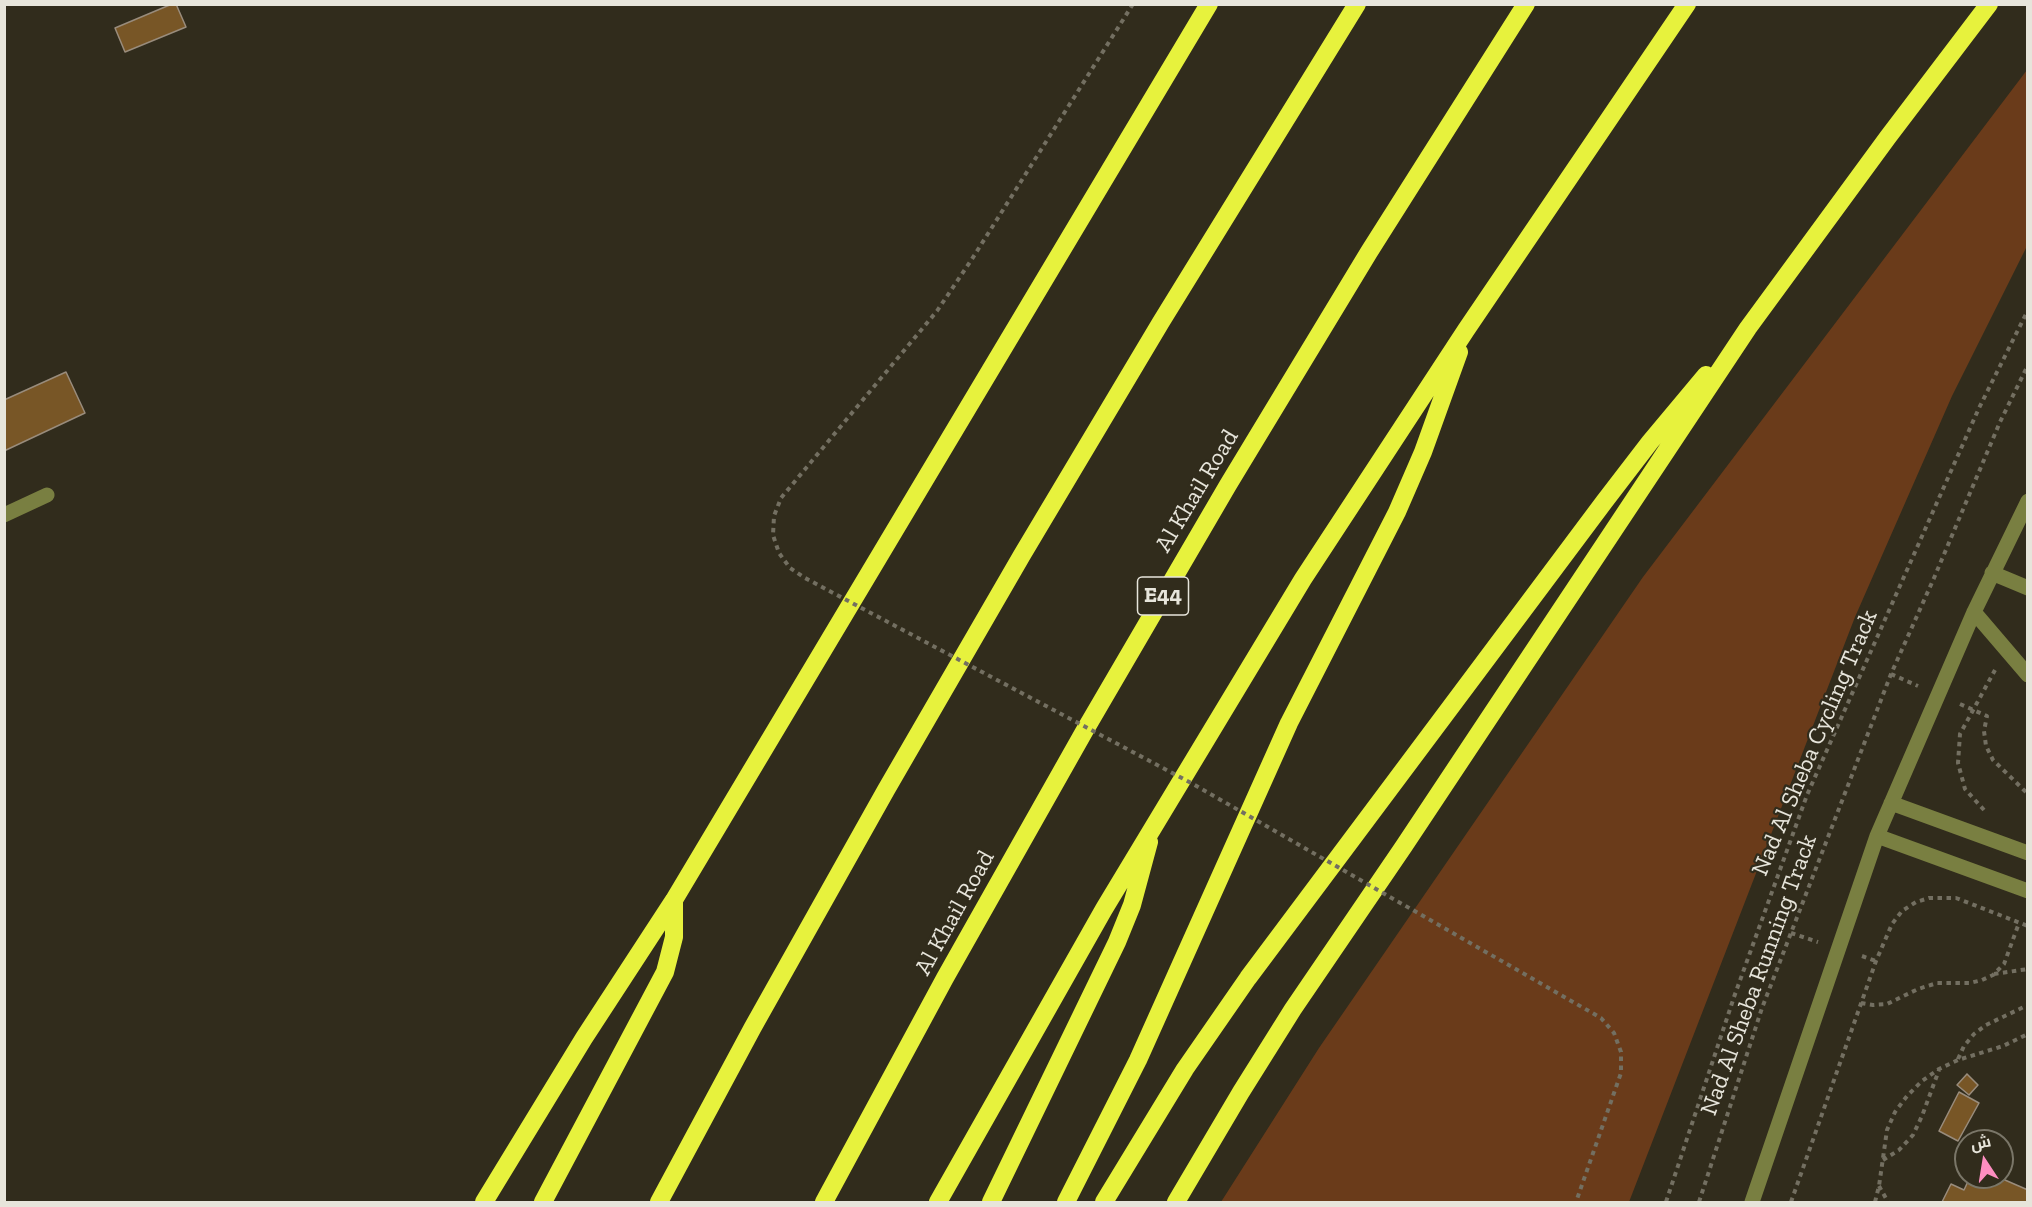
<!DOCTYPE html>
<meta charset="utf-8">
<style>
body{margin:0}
#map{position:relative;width:2032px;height:1207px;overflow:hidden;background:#312c1c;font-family:"Zilla Slab",Cairo,serif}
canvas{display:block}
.frame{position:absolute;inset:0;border:6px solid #e7e5db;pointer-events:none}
.north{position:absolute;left:1954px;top:1129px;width:60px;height:60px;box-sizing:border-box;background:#312c1c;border:2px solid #7a7668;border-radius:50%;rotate:348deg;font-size:16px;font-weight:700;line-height:24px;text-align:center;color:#e7e5db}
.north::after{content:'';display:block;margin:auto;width:21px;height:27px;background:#fd8ec0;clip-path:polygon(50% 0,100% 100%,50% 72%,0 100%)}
</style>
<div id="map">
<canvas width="2032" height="1207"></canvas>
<div class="frame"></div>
<div class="north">ش</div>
</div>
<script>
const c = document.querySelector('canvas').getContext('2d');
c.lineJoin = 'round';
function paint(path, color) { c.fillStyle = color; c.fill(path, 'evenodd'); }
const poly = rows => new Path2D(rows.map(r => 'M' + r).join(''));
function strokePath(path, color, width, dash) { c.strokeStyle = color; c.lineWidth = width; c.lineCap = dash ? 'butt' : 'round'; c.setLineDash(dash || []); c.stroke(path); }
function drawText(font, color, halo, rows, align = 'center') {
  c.font = font + ' "Zilla Slab",serif'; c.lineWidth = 4.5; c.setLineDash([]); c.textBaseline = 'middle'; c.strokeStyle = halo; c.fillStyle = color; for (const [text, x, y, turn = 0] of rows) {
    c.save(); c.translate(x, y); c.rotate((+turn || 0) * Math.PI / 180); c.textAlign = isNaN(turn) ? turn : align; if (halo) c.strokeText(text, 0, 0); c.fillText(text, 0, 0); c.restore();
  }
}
paint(poly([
 [2027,70,2027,246,1952,396,1855,617,1629,1202,1221,1202,1319,1048,1643,577]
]), '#6a3b1a');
const building = poly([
 [172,4,176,4,186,27,125,52,115,28,172,4],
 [66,372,85,413,4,451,4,400,66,372],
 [1967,1074,1978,1085,1969,1095,1957,1085,1967,1074],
 [1959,1092,1979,1103,1958,1141,1939,1131,1959,1092],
 [1970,1177,1998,1177,2028,1190,2028,1202,1942,1202,1951,1184,1964,1190,1970,1177]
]);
paint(building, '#785626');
strokePath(building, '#998c7c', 1.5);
strokePath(poly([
 [1891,674,1918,686],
 [1960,704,1987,716,1984,731,1986,746,1993,760,2028,794],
 [1984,810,1965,789,1958,763,1960,734,1995,670],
 [1791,933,1818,942],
 [1862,956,1876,961],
 [1994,974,2028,969],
 [1861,1003,1873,1005,1887,1004,1918,989,1937,983,1970,983,1982,980,1993,975,2004,964,2019,923],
 [1958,1059,1964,1046,1974,1034,1986,1025,2028,1005],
 [1883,1160,1899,1150,1913,1135,1922,1116,1939,1070],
 [1879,1186,1888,1202],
 [1666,1202,1734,997,1807,795,1979,408,2028,310],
 [1699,1202,1762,1008,1891,674,1934,578,2000,422,2028,365],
 [1791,1202,1876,961,1892,924,1902,911,1916,902,1929,898,1956,898,2028,926],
 [1875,1202,1879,1186,1887,1130,1895,1112,1907,1096,1922,1081,1939,1069,1958,1060,2003,1046,2028,1034]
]), '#736f61', 4, [4.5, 4.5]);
strokePath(poly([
 [4,515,47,495],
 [1992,573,2028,588],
 [1974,612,2028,675],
 [1891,803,2028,853],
 [1877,836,2028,891],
 [1752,1202,1877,836,1974,612,2028,501]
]), '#797f41', 15);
strokePath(poly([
 [484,1202,584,1038,674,900,1209,4],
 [543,1202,665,972,674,937,674,900],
 [659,1202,753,1027,886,790,1022,555,1161,322,1357,4],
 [824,1202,945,978,1085,730,1228,485,1369,252,1526,4],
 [938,1202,1104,909,1303,579,1466,330,1687,4],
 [991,1202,1117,942,1132,905,1149,842],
 [1066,1202,1138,1060,1289,723,1397,512,1423,452,1459,352],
 [1104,1202,1185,1069,1248,978,1604,502,1650,442,1706,375],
 [1176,1202,1241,1092,1293,1009,1404,846,1748,328,1888,137,1989,4]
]), '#e7f23d', 18);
strokePath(poly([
 [1133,4,972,259,937,311,781,498,774,516,773,535,779,553,790,568,805,578,1193,784,1601,1018,1614,1033,1621,1052,1621,1073,1576,1202]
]), '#736f61', 4, [4.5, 4.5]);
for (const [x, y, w] of [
 [1163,596,51]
]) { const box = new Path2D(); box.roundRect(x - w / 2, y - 19, w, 38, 4.5); c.fillStyle = '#312c1c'; c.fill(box); strokePath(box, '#e7e5db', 1.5); }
drawText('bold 22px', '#e7e5db', null, [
 ["E44",1163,596]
]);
drawText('24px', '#e7e5db', '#312c1c', [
 ["Al Khail Road",1197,491,-59],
 ["Nad Al Sheba Cycling Track",1815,743,-67],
 ["Al Khail Road",955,913,-61],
 ["Nad Al Sheba Running Track",1759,975,-70]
]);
</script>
